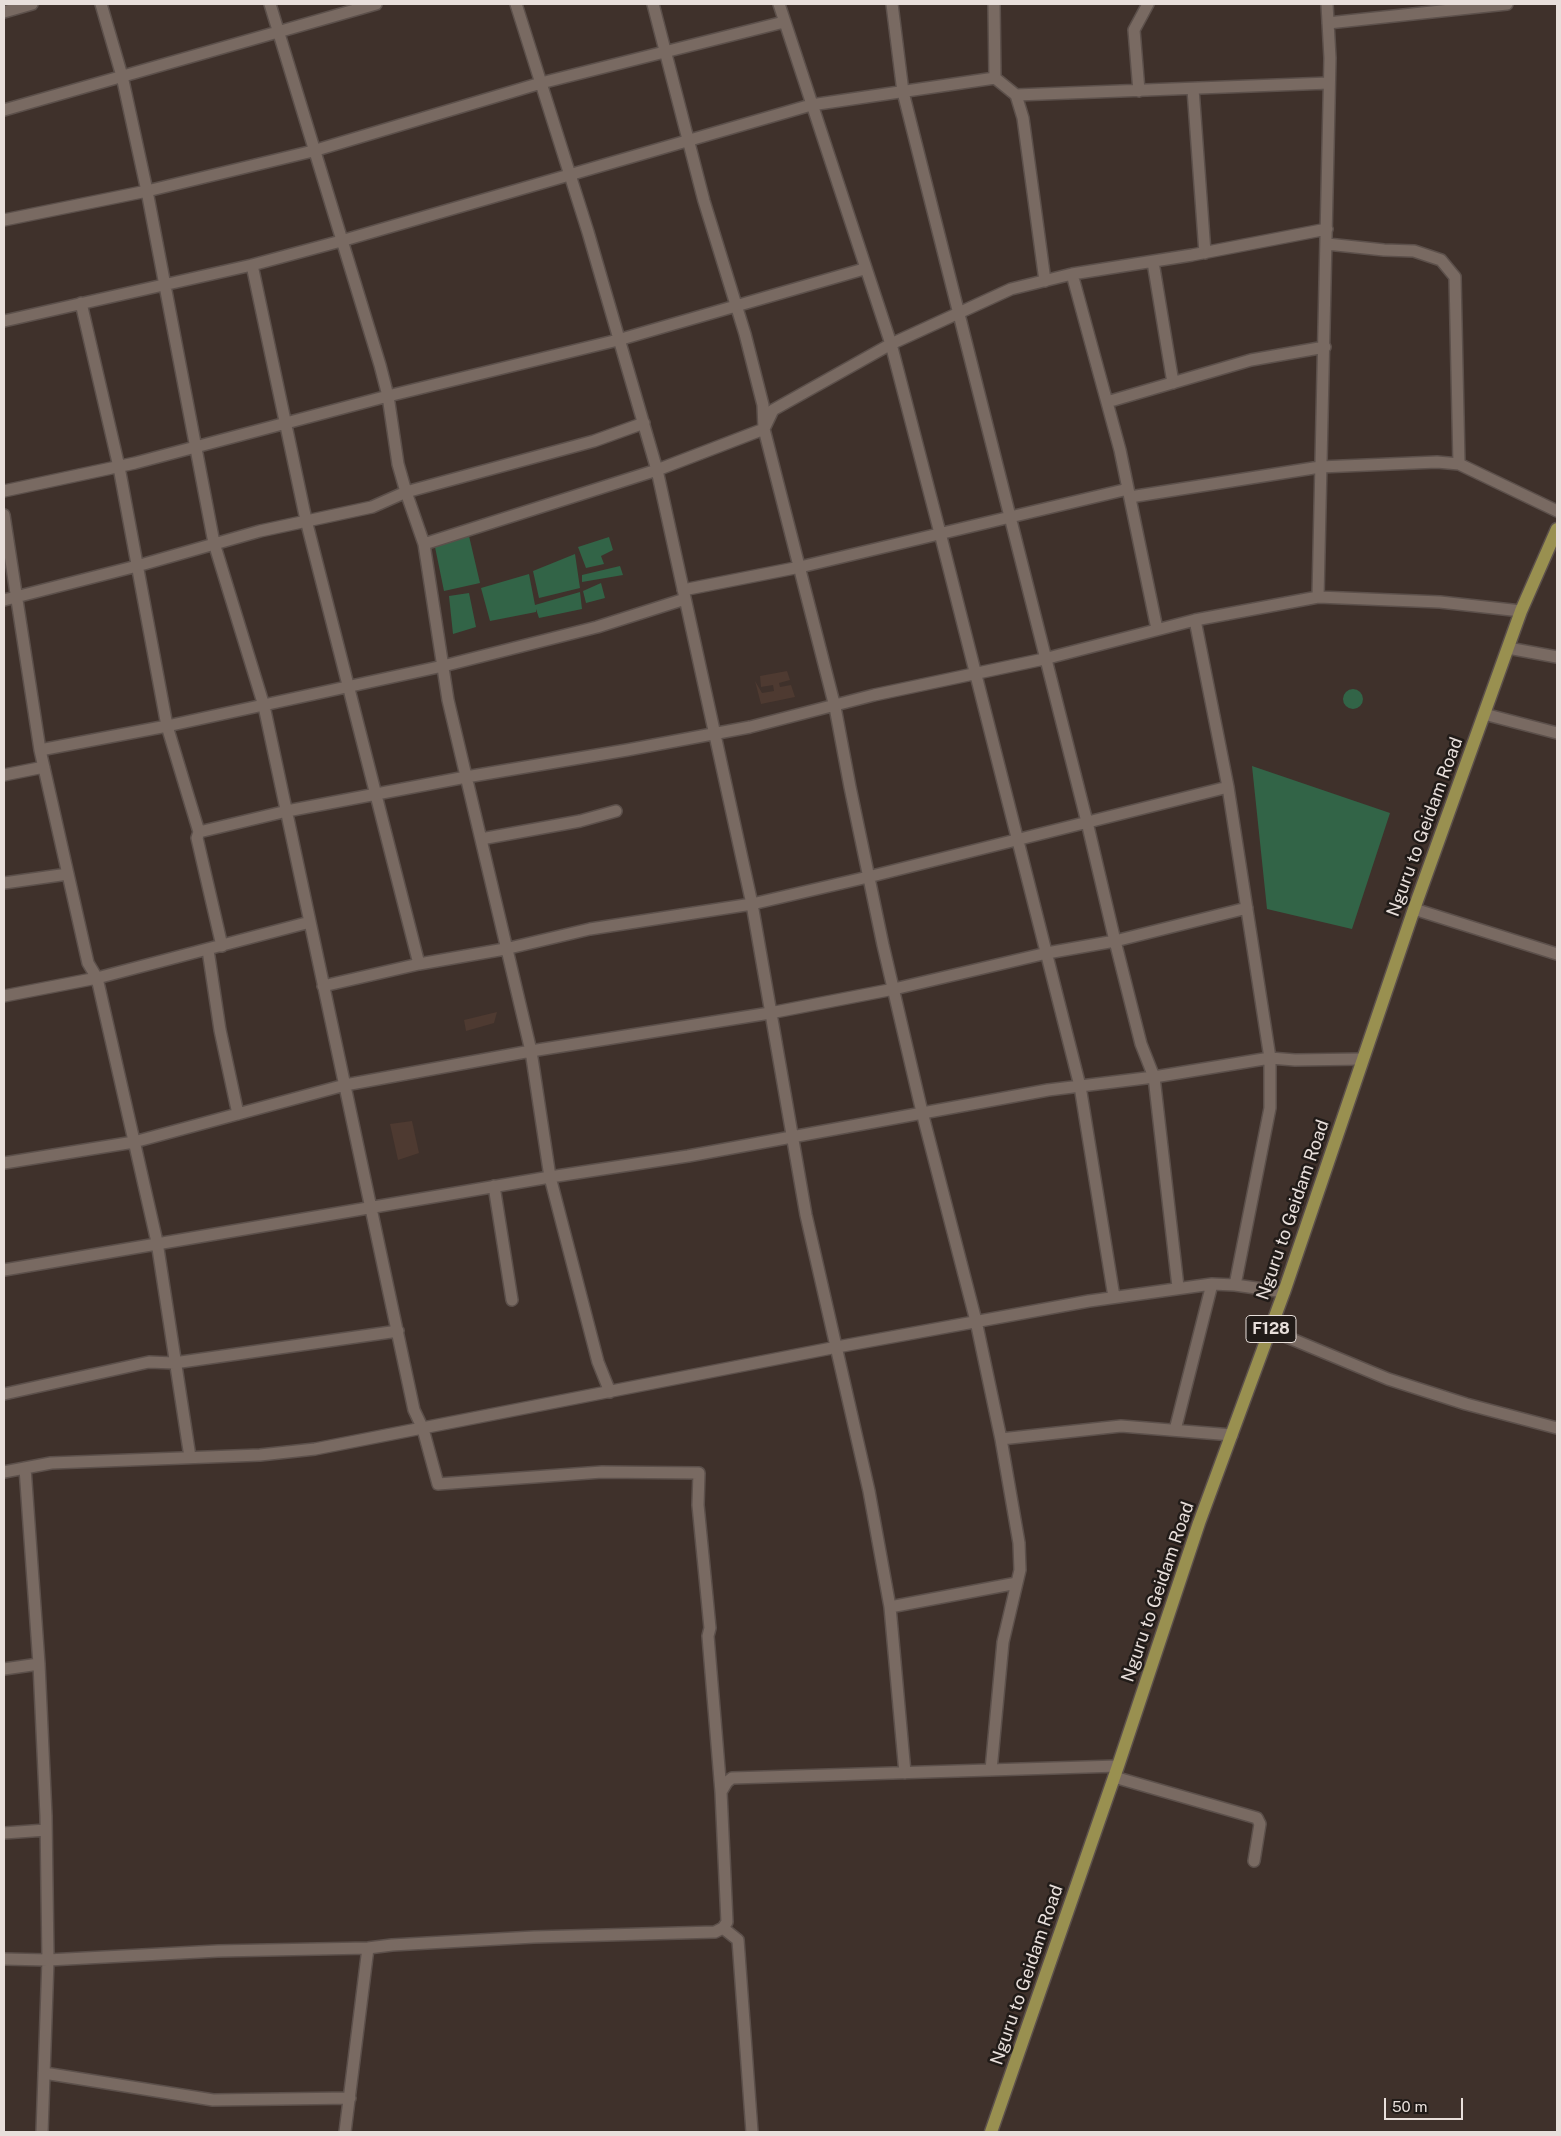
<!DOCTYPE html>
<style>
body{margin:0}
#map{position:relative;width:1561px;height:2136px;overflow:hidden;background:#3f312b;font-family:"Public Sans",sans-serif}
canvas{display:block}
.frame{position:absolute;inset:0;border:5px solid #e8dfdb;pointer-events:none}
.scale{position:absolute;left:1384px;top:2098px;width:79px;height:22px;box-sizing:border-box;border:2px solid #e8dfdb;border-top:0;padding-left:6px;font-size:15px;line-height:18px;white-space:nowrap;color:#e8dfdb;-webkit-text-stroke:4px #211b18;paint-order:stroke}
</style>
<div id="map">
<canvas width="1561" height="2136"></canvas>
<div class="frame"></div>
<div class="scale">50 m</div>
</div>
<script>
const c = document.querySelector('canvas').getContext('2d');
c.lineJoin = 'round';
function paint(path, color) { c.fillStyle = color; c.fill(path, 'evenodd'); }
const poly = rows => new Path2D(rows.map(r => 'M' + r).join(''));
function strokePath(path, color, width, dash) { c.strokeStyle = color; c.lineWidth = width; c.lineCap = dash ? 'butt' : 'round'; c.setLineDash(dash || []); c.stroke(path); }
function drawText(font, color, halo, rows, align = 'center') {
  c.font = font + ' "Public Sans",sans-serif'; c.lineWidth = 5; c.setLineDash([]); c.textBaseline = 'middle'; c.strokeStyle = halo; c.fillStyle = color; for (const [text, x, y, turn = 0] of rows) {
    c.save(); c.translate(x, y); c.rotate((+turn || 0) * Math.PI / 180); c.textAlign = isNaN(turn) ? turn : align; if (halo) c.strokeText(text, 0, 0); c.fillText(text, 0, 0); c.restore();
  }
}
paint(poly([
 [787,671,790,680,779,683,780,687,791,685,795,697,761,704,755,681,762,693,774,691,773,685,761,687,760,676],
 [497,1012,494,1023,466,1031,464,1020],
 [412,1121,419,1153,398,1160,390,1124]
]), '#4e3a31');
paint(poly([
 [469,536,480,583,444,591,435,547],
 [609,537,613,550,601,556,604,564,586,568,578,547],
 [575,554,580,588,539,598,533,571],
 [620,566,623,575,582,582,582,575],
 [529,574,535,605,580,592,582,609,539,618,536,609,536,612,490,621,481,588],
 [601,583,605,598,586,603,583,591],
 [469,593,476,627,453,634,449,596],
 '1343 699a10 10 0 1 1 20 0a10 10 0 1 1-20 0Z',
 [1252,766,1390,813,1352,929,1267,909]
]), '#326447');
const minor = poly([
 [101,4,122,76,147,191,214,543,264,706,414,1410,423,1429,438,1484,602,1472,699,1473,698,1505,710,1628,708,1636,721,1792],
 [270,4,380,365,388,396,398,464,406,492,424,544,448,700,531,1051,550,1177,598,1362,610,1392],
 [516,4,588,232,657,470,752,904,806,1215,869,1491,890,1607,905,1773],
 [653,4,704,201,745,334,763,405,764,429,835,707,850,787,883,945,922,1112,976,1321,1001,1439,1019,1543,1020,1570,1003,1642,991,1770],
 [779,4,891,344,940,533,1080,1086,1114,1297],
 [892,4,903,92,1087,822,1115,941,1141,1044,1154,1077,1178,1287],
 [994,4,995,78,1016,95,1023,118,1045,281],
 [4,12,32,4],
 [1328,23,1507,4],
 [1193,89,1205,253],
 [1139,91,1134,30,1148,4],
 [1016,95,1329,83],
 [4,110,376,4],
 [4,220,147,191,313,151,541,83,784,22],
 [1327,244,1384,250,1414,251,1441,260,1455,277,1459,464],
 [1153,262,1173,383],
 [252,265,306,520,419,964],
 [1072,274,1120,450,1157,629],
 [81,303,119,467,167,726,199,832,197,838,222,946],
 [4,321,252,265,341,241,811,105,995,78],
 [1107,402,1251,360,1325,347],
 [4,491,135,463,388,396,618,340,864,269],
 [1130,497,1320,467,1437,462,1459,464,1557,511],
 [4,515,40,750,88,963,97,978,157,1242,190,1457],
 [424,544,657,470,764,429,773,410,891,344,1011,289,1072,274,1192,255,1327,229],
 [683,590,800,567,1128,489],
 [1318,597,1330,58,1327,4],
 [4,600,137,566,260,531,372,507,406,492,594,441,644,423],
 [1195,620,1228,787,1270,1058,1270,1108,1235,1285],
 [1508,648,1557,657],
 [1484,714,1557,733],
 [40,750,167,726,443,666,597,627,685,599],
 [4,775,44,767],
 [199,832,287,811,466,777,627,750,750,727,874,695,1044,659,1195,620,1318,597,1440,602,1521,611],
 [481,839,580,821,616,811],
 [4,883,68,874],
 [1414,909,1557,954],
 [208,950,220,1030,238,1114],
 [323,986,419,964,505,949,590,929,752,904,868,877,1228,787],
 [4,996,97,978,310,922],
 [4,1163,134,1142,345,1085,531,1051,770,1013,894,989,1047,953,1115,941,1247,908],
 [494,1186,512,1300],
 [4,1270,550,1177,688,1156,1048,1090,1154,1077,1270,1058,1295,1060,1362,1059],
 [1270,1330,1388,1379,1466,1404,1557,1428],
 [4,1394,149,1362,174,1363,398,1331],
 [1175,1430,1212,1284],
 [1001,1439,1121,1426,1232,1435],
 [25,1468,39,1664,46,1816,48,1960,42,2132],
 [4,1472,51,1463,260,1455,315,1449,837,1347,1089,1301,1212,1284,1235,1285,1284,1292],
 [890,1607,1017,1583],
 [4,1669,39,1664],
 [1114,1777,1257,1818,1260,1824,1254,1861],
 [4,1833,46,1830],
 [723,1928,738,1940,752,2132],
 [4,1959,48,1960,218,1951,368,1948,392,1945,534,1937,715,1932,723,1928,727,1922,721,1792,727,1782,732,1778,1118,1766],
 [44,2073,213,2100,350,2098],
 [345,2132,368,1948]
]);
const major = poly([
 [991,2132,1118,1766,1199,1523,1284,1292,1414,909,1521,611,1557,529]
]);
strokePath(minor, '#5c504b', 14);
strokePath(major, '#5c504b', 15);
strokePath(minor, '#796a62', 11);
strokePath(major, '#999050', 12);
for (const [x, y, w] of [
 [1271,1329,50]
]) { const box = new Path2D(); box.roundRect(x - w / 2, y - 13.5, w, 27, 4); c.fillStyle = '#211b18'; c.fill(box); strokePath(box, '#e8dfdb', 1); }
drawText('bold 16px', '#e8dfdb', null, [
 ["F128",1271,1329]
]);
drawText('18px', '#e8dfdb', '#211b18', [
 ["Nguru to Geidam Road",1425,827,-70],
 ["Nguru to Geidam Road",1293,1210,-71],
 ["Nguru to Geidam Road",1158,1592,-71],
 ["Nguru to Geidam Road",1027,1975,-71]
]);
</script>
